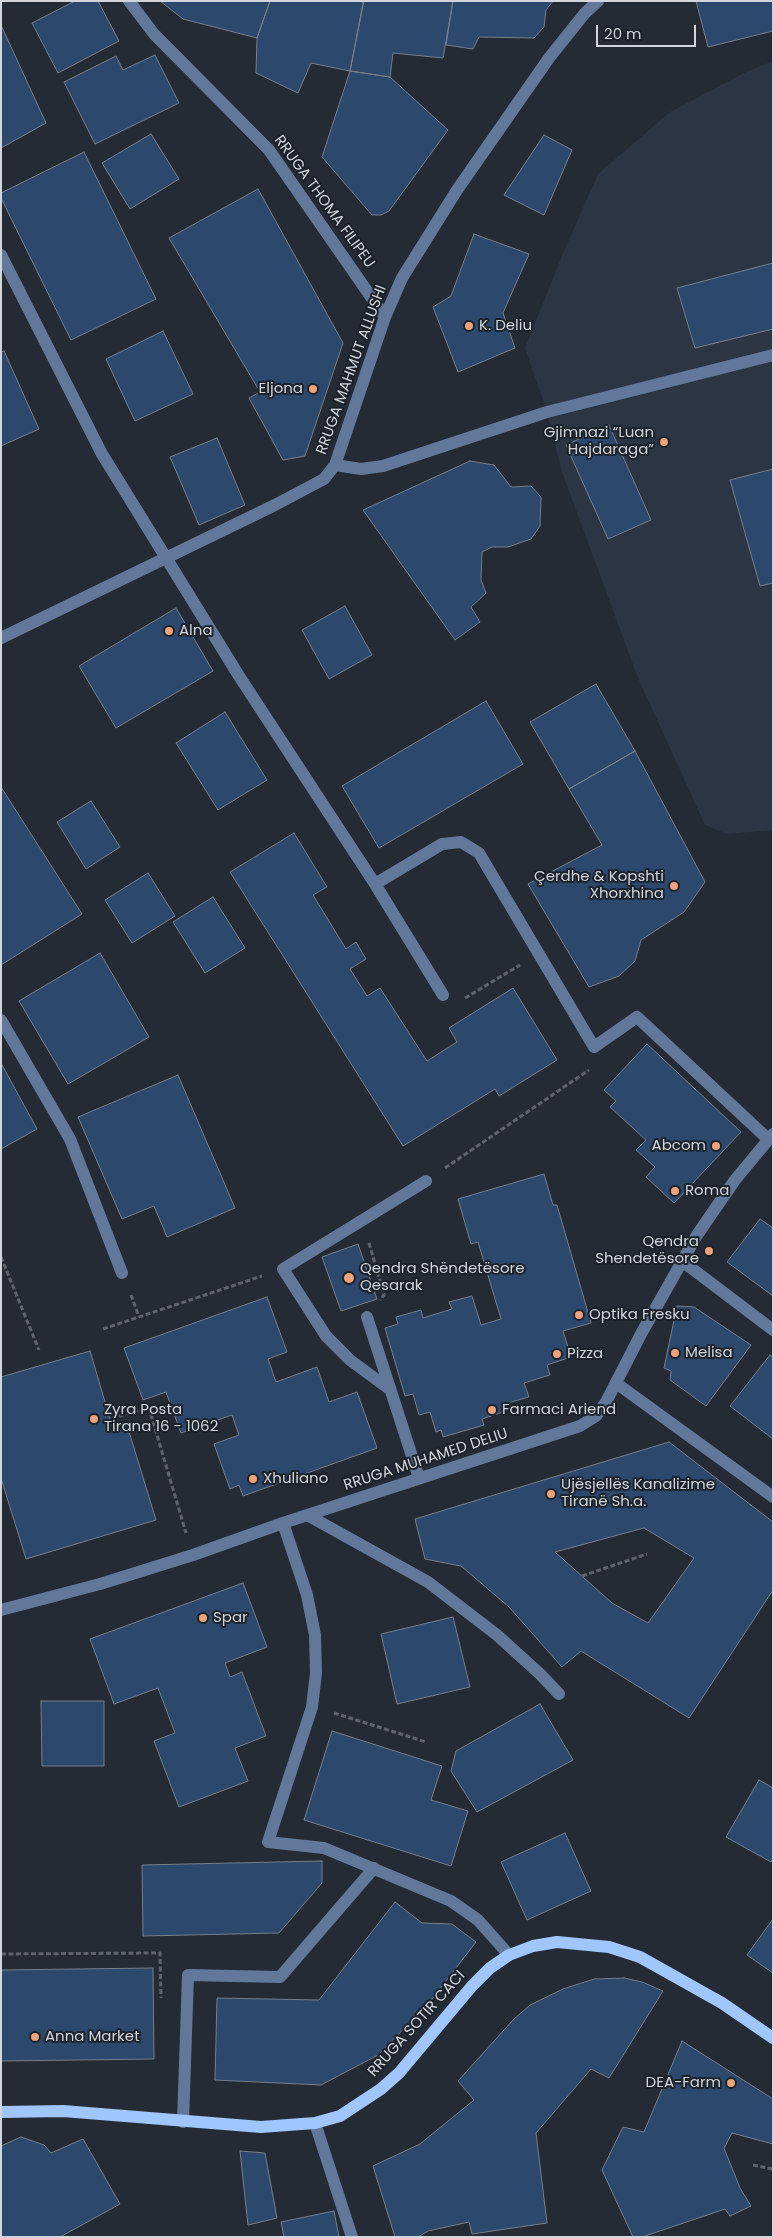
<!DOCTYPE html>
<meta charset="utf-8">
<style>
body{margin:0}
#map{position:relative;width:774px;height:2238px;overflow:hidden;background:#252b34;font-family:Poppins,sans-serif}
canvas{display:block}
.frame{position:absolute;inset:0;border:2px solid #d2d6dc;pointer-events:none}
.scale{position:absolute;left:596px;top:25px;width:100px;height:22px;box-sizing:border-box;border:2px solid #d2d6dc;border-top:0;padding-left:6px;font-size:15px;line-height:18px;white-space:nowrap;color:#d2d6dc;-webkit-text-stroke:4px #1b222a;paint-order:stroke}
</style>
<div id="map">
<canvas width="774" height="2238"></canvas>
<div class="frame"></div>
<div class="scale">20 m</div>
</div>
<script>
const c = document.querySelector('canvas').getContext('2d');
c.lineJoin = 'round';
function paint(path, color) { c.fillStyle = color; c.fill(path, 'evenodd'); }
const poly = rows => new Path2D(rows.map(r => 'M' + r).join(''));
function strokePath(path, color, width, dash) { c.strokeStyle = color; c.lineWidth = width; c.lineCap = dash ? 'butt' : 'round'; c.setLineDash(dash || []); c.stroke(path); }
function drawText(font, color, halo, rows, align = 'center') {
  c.font = font + ' Poppins,sans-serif'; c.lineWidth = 4; c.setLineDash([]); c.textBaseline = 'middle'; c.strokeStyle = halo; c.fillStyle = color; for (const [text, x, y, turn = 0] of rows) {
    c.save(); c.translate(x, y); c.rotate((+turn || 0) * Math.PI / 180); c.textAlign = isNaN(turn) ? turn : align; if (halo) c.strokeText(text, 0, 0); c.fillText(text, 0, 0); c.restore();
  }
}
paint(poly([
 [773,61,773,830,727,834,705,825,638,678,562,472,547,412,525,348,564,251,598,174,670,112,746,72]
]), '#2b3543');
const building = poly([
 [75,1,98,1,119,41,58,73,32,23,75,1],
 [160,1,270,1,257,38,183,19,160,1],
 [270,1,361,1,363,3,350,71,311,63,298,93,256,73,257,38,270,1],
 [364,1,453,1,443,58,393,53,390,77,350,71,364,1],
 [453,1,553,1,546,10,544,27,534,38,479,37,473,49,446,45,453,1],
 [696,1,773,1,773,31,708,47,696,1],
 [1,25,46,123,1,148,1,25],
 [155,55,179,103,95,144,64,82,116,56,123,70,155,55],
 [350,71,390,77,448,130,389,211,381,215,372,215,322,157,350,71],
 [151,134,179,179,130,209,102,163,151,134],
 [544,135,572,150,544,215,504,195,544,135],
 [84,152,156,299,71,340,1,198,1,193,84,152],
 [258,189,343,343,305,456,283,460,249,398,260,392,169,238,258,189],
 [474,234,529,254,503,313,515,348,458,372,433,307,451,296,474,234],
 [773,263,773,329,695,348,677,288,773,263],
 [163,331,193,394,135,421,106,359,163,331],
 [4,351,39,429,1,446,1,352,4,351],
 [609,425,651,520,608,539,566,445,609,425],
 [217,438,245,505,199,525,170,457,217,438],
 [470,461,494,465,511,487,531,486,541,497,540,526,531,539,508,547,492,547,482,552,481,580,486,593,471,607,480,622,455,640,363,510,470,461],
 [773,469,773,583,760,586,730,480,773,469],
 [345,606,372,655,329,679,302,630,345,606],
 [176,608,213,671,116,728,79,666,176,608],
 [596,684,635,751,569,789,530,722,596,684],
 [486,701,523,764,379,848,342,786,486,701],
 [225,712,267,780,218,810,176,743,225,712],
 [635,751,705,882,684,912,641,940,635,961,619,976,589,987,528,884,602,845,569,789,635,751],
 [1,787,82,914,1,965,1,787],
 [91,801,120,847,86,869,57,822,91,801],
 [294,833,327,887,313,895,346,949,356,942,366,959,350,969,367,996,380,988,427,1061,457,1042,449,1028,513,988,557,1060,499,1096,495,1089,403,1146,230,872,294,833],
 [148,873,175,916,132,943,105,900,148,873],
 [213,897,245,948,205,973,173,922,213,897],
 [100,953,149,1037,68,1084,19,1001,100,953],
 [647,1044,741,1132,674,1203,646,1177,655,1167,636,1150,646,1140,610,1107,616,1101,604,1090,647,1044],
 [1,1063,37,1129,1,1149,1,1063],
 [178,1075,235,1208,167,1237,154,1206,122,1219,78,1117,178,1075],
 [544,1174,553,1205,557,1205,591,1323,563,1331,571,1357,547,1365,550,1375,524,1383,529,1397,504,1404,506,1411,482,1419,484,1425,443,1437,441,1430,436,1432,430,1412,419,1415,413,1394,405,1396,385,1328,398,1324,396,1317,421,1310,423,1318,452,1309,449,1302,472,1296,481,1325,501,1319,478,1242,471,1244,458,1199,544,1174],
 [760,1219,773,1228,773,1296,727,1262,760,1219],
 [358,1244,377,1299,341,1311,322,1257,358,1244],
 [267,1297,287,1352,268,1359,276,1382,317,1367,329,1402,357,1392,377,1448,243,1496,239,1485,230,1489,214,1444,239,1435,232,1415,181,1433,166,1392,143,1400,124,1348,267,1297],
 [677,1306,694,1307,751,1345,706,1406,670,1380,671,1371,664,1368,677,1306],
 [90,1351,113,1429,127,1425,156,1520,26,1559,1,1478,1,1377,90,1351],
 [770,1355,773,1357,773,1439,730,1406,770,1355],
 [669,1442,773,1522,773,1590,689,1718,581,1651,562,1667,509,1607,461,1566,425,1559,415,1519,669,1442],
 [644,1528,694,1558,648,1623,612,1603,555,1552,644,1528],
 [243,1583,267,1647,225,1663,230,1677,242,1672,266,1736,235,1748,248,1781,179,1807,154,1741,175,1733,158,1688,114,1704,90,1639,243,1583],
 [453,1617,470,1687,397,1704,381,1634,453,1617],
 [41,1701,104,1701,104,1766,42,1766,41,1701],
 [540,1704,573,1760,477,1812,451,1771,456,1751,540,1704],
 [332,1731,442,1766,431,1800,468,1811,451,1866,304,1820,332,1731],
 [759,1780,773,1788,773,1859,771,1862,726,1837,759,1780],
 [565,1833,591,1891,527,1920,501,1862,565,1833],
 [322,1861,322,1883,279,1933,143,1936,142,1865,322,1861],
 [395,1902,422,1923,452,1924,476,1942,429,2003,378,2055,321,2085,215,2080,217,1998,319,2000,395,1902],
 [773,1919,773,1973,747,1955,773,1919],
 [153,1968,154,2059,1,2061,1,1970,153,1968],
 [624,1978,642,1982,663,1991,609,2078,591,2069,536,2133,547,2223,472,2234,469,2222,428,2231,418,2237,395,2237,373,2166,420,2144,474,2100,458,2081,513,2020,530,2005,563,1989,594,1979,624,1978],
 [682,2041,773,2099,773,2144,732,2133,724,2148,740,2188,751,2206,730,2216,725,2209,642,2237,633,2237,602,2170,623,2127,644,2132,682,2041],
 [21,2137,44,2145,51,2153,83,2139,120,2204,60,2237,1,2237,1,2146,21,2137],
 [240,2151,265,2153,277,2218,248,2225,240,2151],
 [334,2211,339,2237,284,2237,281,2222,334,2211]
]);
paint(building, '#2d486d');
strokePath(building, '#777f89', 1);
strokePath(poly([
 [465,998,520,965],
 [445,1168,589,1070],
 [369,1243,384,1295,380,1300],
 [1,1257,39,1350],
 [131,1295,139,1317],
 [103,1329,262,1276],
 [119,1416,149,1408,186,1533],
 [582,1576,647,1554],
 [334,1713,426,1742],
 [1,1954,160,1953,161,1998],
 [753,2165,773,2169]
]), '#5f646c', 3, [5, 2.5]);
strokePath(poly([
 [129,1,154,34,269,150,385,317],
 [1,255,102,454,239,676,375,884,442,844,461,842,479,853,594,1047,637,1017,768,1139],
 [335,465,361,469,383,466,547,412,773,355],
 [1,638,275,505,324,479,335,465,385,317,402,278,457,190,549,58,585,13,598,1],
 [375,884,443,995],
 [1,1020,70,1139,122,1273],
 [682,1261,773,1330],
 [367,1317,419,1478],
 [616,1383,773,1497],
 [388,1388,350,1360,326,1336,283,1269,426,1181],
 [309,1516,428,1582,497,1635,540,1674,559,1694],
 [283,1523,307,1595,315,1635,316,1673,312,1707,268,1842,324,1848,451,1901,478,1920,509,1955],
 [1,1610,100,1584,193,1555,283,1523,580,1426,596,1416,606,1402,641,1334,697,1235,735,1180,773,1134],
 [183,2122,188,1975,280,1977,374,1868],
 [315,2123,352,2237]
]), '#61789a', 12);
strokePath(poly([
 [1,2112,63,2111,261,2127,315,2123,340,2116,381,2089,399,2073,472,1986,490,1968,509,1955,533,1946,557,1942,609,1947,640,1957,722,2003,773,2038]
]), '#9fc6fe', 12);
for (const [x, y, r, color] of [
 [469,326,5,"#f0a27a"],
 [313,389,5,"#f0a27a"],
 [664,442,5,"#f0a27a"],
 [169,631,5,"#f0a27a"],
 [674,886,5,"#f0a27a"],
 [716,1146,5,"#f0a27a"],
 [675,1191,5,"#f0a27a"],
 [709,1251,5,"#f0a27a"],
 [349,1278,6,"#f0a27a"],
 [579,1315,5,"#f0a27a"],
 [675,1353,5,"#f0a27a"],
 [557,1354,5,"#f0a27a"],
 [492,1410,5,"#f0a27a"],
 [94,1419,5,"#f0a27a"],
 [253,1479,5,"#f0a27a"],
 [551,1494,5,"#f0a27a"],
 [203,1618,5,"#f0a27a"],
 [35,2037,5,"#f0a27a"],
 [731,2083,5,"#f0a27a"]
]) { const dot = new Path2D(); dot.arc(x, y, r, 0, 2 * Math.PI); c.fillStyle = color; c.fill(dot); strokePath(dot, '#1b222a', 2); }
drawText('15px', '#d2d6dc', '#1b222a', [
 ["RRUGA THOMA FILIPEU",324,202,54],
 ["RRUGA MAHMUT ALLUSHI",352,370,-70],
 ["RRUGA MUHAMED DELIU",426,1460,-18],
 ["RRUGA SOTIR CACI",417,2024,-48]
]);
drawText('15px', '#d2d6dc', '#1b222a', [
 ["K. Deliu",479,326],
 ["Eljona",303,389,"right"],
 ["Gjimnazi “Luan",654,433,"right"],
 ["Hajdaraga”",654,450,"right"],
 ["Alna",179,631],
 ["Çerdhe & Kopshti",664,877,"right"],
 ["Xhorxhina",664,894,"right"],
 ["Abcom",706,1146,"right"],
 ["Roma",685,1191],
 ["Qendra",699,1242,"right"],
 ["Shendetësore",699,1259,"right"],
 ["Qendra Shëndetësore",360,1269],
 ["Qesarak",360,1286],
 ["Optika Fresku",589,1315],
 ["Melisa",685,1353],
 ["Pizza",567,1354],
 ["Zyra Posta",104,1410],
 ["Tirana 16 - 1062",104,1427],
 ["Farmaci Ariend",502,1410],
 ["Xhuliano",263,1479],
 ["Ujësjellës Kanalizime",561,1485],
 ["Tiranë Sh.a.",561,1502],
 ["Spar",213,1618],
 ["Anna Market",45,2037],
 ["DEA-Farm",721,2083,"right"]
], 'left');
</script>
